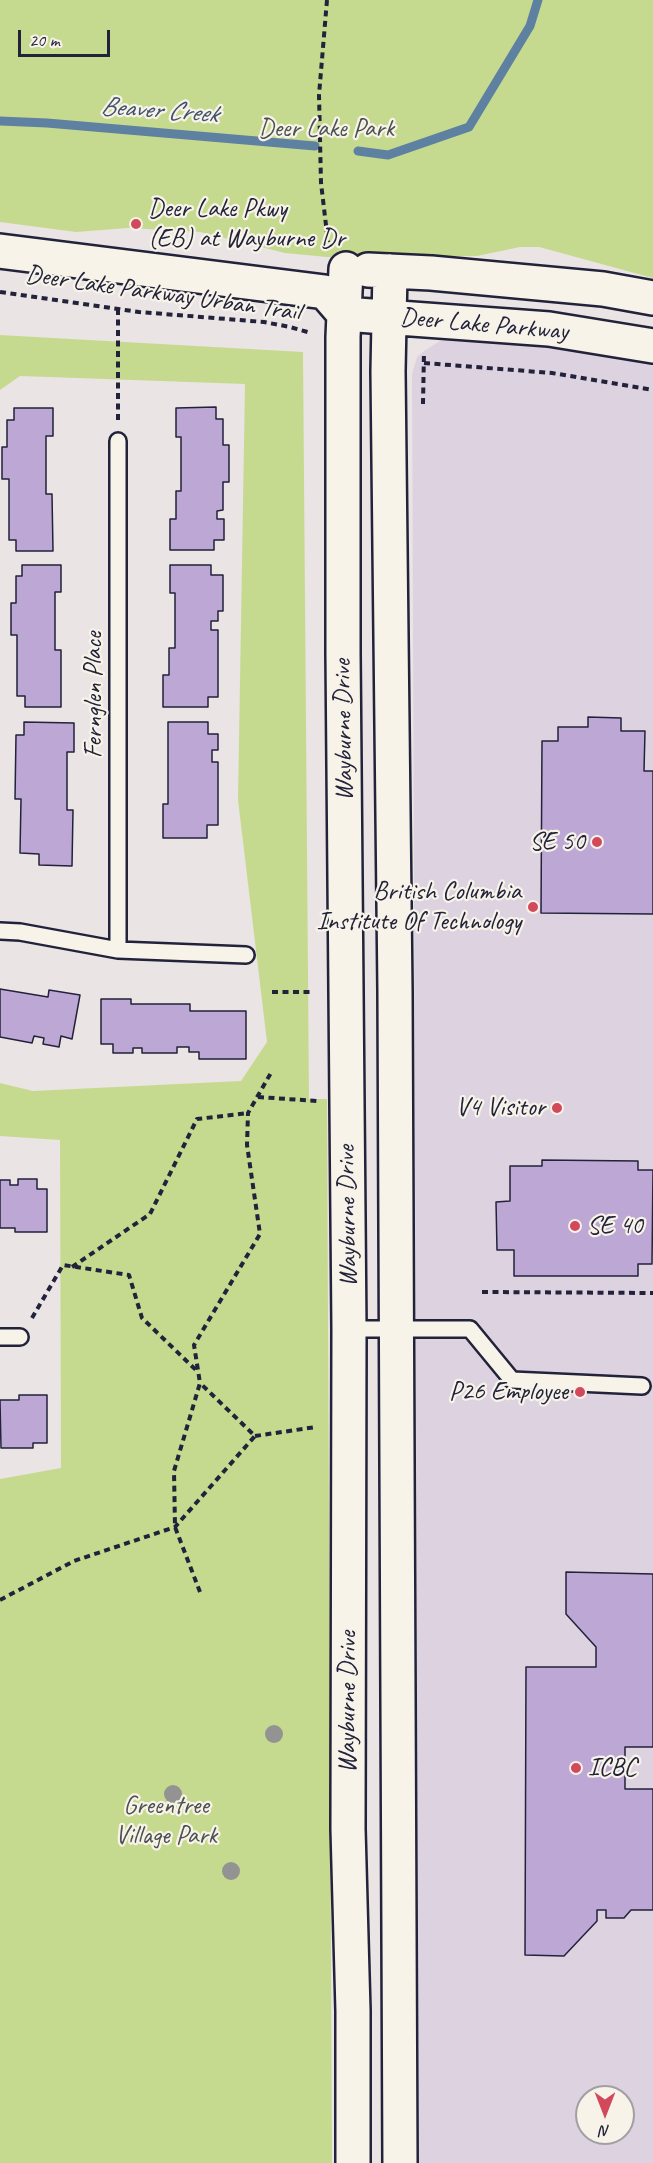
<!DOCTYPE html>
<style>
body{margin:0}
#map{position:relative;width:653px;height:2163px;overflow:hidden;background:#ebe4e4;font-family:Caveat,sans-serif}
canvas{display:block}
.north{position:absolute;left:575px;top:2085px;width:60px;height:60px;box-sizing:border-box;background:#f7f3e8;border:2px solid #a29fa3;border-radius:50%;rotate:180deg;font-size:16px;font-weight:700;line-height:24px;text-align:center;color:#22223b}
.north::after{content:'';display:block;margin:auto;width:21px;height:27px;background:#d1495b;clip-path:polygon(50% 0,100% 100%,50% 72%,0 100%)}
.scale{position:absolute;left:18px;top:30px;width:92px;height:27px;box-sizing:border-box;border:3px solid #22223b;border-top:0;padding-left:8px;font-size:18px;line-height:21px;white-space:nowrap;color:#22223b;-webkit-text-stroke:4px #f7f3e8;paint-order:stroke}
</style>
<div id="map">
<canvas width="653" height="2163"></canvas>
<div class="north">N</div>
<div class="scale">20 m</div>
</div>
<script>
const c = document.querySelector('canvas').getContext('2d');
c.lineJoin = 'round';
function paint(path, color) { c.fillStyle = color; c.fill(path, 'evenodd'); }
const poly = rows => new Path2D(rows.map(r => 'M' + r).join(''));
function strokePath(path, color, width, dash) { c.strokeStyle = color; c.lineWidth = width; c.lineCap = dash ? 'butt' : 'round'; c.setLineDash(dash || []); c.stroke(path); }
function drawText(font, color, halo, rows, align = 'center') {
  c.font = font + ' Caveat,sans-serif'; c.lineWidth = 4.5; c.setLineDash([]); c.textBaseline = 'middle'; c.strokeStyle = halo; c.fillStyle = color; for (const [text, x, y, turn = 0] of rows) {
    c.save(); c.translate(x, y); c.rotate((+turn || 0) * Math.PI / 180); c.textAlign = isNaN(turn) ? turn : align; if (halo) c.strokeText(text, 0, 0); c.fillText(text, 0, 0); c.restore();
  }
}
paint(poly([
 [458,339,549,344,653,362,653,2163,419,2163,412,374,417,357,424,351,440,341],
 [587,2097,623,2097,623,2133,587,2133]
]), '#ddd2e0');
paint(poly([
 [0,0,653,0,653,278,539,247,520,247,477,256,327,257,285,253,200,232,128,228,76,232,0,222],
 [0,335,303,352,309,1099,327,1099,332,2163,0,2163,0,1479,61,1468,60,1140,0,1136,0,1083,33,1091,241,1081,267,1042,238,800,245,384,20,376,0,390]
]), '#c6da8f');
strokePath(poly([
 [0,121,47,123,315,146],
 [358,151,388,155,469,127,530,26,538,0]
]), '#5e81a1', 9);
const building = poly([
 [216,407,216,419,223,419,223,445,229,445,229,482,223,482,223,510,217,511,217,519,224,519,224,540,214,540,214,550,170,550,170,519,176,519,176,491,181,491,181,437,176,437,176,408,216,407],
 [14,408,53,408,53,436,46,436,46,494,52,494,53,551,16,551,16,540,9,540,9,479,2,479,2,447,7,447,7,420,14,420,14,408],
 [22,565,61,565,61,592,55,592,55,650,61,650,61,707,25,707,25,696,17,696,17,635,11,635,11,603,16,603,16,576,22,576,22,565],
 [170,565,211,565,211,575,223,575,223,611,218,611,218,621,211,621,211,630,218,630,218,697,208,697,208,707,163,707,163,675,169,675,169,648,175,648,175,593,170,593,170,565],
 [588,717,621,718,621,731,645,731,644,771,653,771,653,914,541,913,542,741,558,741,558,727,588,727,588,717],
 [24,722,74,723,74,752,67,752,67,810,73,810,72,866,39,865,39,854,20,853,21,799,15,799,16,735,24,735,24,722],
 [168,722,208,722,208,734,218,734,218,750,212,750,212,762,218,762,218,825,207,825,207,838,163,838,163,804,168,804,168,722],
 [0,989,48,997,49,990,80,995,72,1039,61,1036,59,1047,43,1044,44,1038,34,1036,32,1043,0,1037,0,989],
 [101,999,131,999,131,1004,190,1004,190,1011,246,1011,246,1059,199,1059,199,1052,189,1052,189,1047,177,1047,177,1053,142,1053,142,1048,133,1048,133,1053,113,1053,113,1044,101,1044,101,999],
 [542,1160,638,1161,638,1170,653,1170,652,1264,638,1264,638,1276,514,1276,514,1250,497,1250,496,1202,510,1201,510,1166,542,1166,542,1160],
 [18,1179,37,1179,37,1189,47,1189,47,1232,15,1232,15,1228,0,1228,0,1180,10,1180,10,1185,18,1185,18,1179],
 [19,1395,47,1395,47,1443,33,1443,33,1448,1,1448,0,1400,19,1400,19,1395],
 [566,1572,653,1574,653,1747,625,1747,625,1789,653,1789,653,1910,631,1910,624,1918,606,1918,606,1910,597,1910,597,1921,564,1956,525,1955,526,1667,596,1667,596,1647,566,1614,566,1572]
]);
paint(building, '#bda7d5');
strokePath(building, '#22223b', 1.5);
const lane = poly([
 [118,441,118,950],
 [0,931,20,932,118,950,246,955],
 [349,1329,470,1329,512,1380,642,1386],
 [0,1337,20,1337]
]);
const secondary = poly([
 [0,251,325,292,344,314,549,329,653,346],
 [346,269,343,337,343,653,349,1329,348,1829,353,2011,353,2163],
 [368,270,431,273,603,289,653,298],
 [390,271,388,371,395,991,400,2163]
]);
strokePath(lane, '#22223b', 20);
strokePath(secondary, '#22223b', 38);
strokePath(poly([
 [327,0,319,95,321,183,328,242],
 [0,292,139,312,264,322,290,327,311,333],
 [118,309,118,420],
 [424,363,552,373,653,390],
 [423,404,424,352],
 [272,992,314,992],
 [258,1097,317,1101],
 [72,1267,150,1214,197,1119,248,1113],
 [482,1292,653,1293],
 [32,1318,63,1265,129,1275,142,1318,198,1372],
 [255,1436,316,1427],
 [200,1592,175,1527,174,1471,200,1383,194,1345,260,1234,247,1145,248,1113,272,1071],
 [0,1600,74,1561,175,1527,255,1436,200,1383]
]), '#22223b', 4, [6, 4.5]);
strokePath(lane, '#f7f3e8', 15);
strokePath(secondary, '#f7f3e8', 33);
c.fillStyle = '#939393';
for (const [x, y] of [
 [274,1734],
 [173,1794],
 [231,1871]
]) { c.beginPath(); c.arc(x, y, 9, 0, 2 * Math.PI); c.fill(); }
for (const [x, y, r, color] of [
 [136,224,6,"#d1495b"],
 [597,842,6,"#d1495b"],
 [533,907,6,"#d1495b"],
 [557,1108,6,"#d1495b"],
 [575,1226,6,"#d1495b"],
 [580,1392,6,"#d1495b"],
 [576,1768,6,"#d1495b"]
]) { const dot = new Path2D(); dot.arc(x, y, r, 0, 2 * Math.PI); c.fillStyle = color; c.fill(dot); strokePath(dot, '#f7f3e8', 2); }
drawText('26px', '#4b5050', '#f7f3e8', [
 ["Deer Lake Park",326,129],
 ["Greentree",166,1806],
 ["Village Park",166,1836]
]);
drawText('26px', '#22223b', '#f7f3e8', [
 ["Deer Lake Pkwy",148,209,"left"],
 ["(EB) at Wayburne Dr",148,239,"left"],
 ["SE 50",585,842],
 ["British Columbia",521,892],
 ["Institute Of Technology",521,922],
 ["V4 Visitor",545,1108],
 ["SE 40",587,1226,"left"],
 ["P26 Employee",568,1392],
 ["ICBC",588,1768,"left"]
], 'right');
drawText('26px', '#22223b', '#f7f3e8', [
 ["Deer Lake Parkway Urban Trail",163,294,8],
 ["Deer Lake Parkway",484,325,5],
 ["Fernglen Place",94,695,-90],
 ["Wayburne Drive",344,730,-91],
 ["Wayburne Drive",348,1216,-91],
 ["Wayburne Drive",348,1702,-90]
]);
drawText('italic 27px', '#40516e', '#f7f3e8', [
 ["Beaver Creek",159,111,4]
]);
</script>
